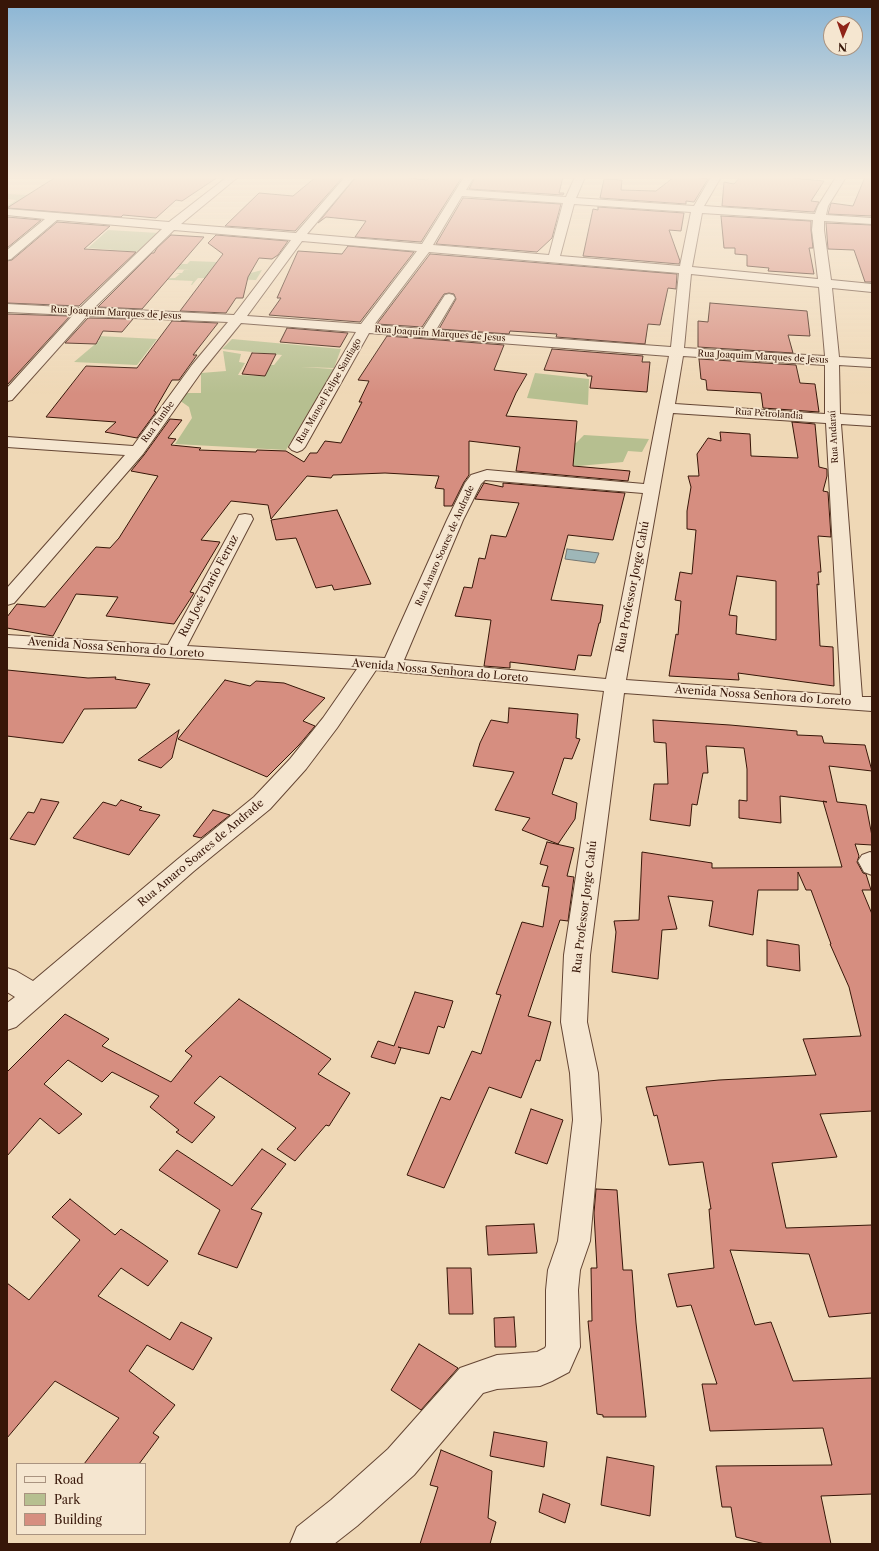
<!DOCTYPE html>
<meta charset="utf-8">
<style>
body{margin:0}
#map{position:relative;width:879px;height:1551px;overflow:hidden;background:#efd8b6;font-family:"Libre Caslon Text",serif}
canvas{display:block}
.frame{position:absolute;inset:0;border:8px solid #371608;pointer-events:none}
.legend{position:absolute;left:16px;top:1463px;width:130px;height:72px;box-sizing:border-box;background:#f5e6d0;border:1px solid #a99380;margin:0;padding:5px 7px;list-style:none;font-size:12px;color:#371608}
.legend li{display:flex;align-items:center;gap:8px;height:20px}
.legend b{width:20px;border:1px solid #a99380}
.north{position:absolute;left:823px;top:16px;width:40px;height:40px;box-sizing:border-box;background:#f5e6d0;border:1px solid #a99380;border-radius:50%;rotate:182deg;font-size:11px;font-weight:700;line-height:16px;text-align:center;color:#371608}
.north::after{content:'';display:block;margin:auto;width:14px;height:18px;background:#8f2418;clip-path:polygon(50% 0,100% 100%,50% 72%,0 100%)}
</style>
<div id="map">
<canvas width="879" height="1551"></canvas>
<div class="frame"></div>
<ul class="legend">
<li><b style="height:5px;background:#f5e6d0"></b>Road</li>
<li><b style="height:11px;background:#b6bf90"></b>Park</li>
<li><b style="height:11px;background:#d68e80"></b>Building</li>
</ul>
<div class="north">N</div>
</div>
<script>
const c = document.querySelector('canvas').getContext('2d');
c.lineJoin = 'round';
function paint(path, color) { c.fillStyle = color; c.fill(path, 'evenodd'); }
const poly = rows => new Path2D(rows.map(r => 'M' + r).join(''));
function strokePath(path, color, width, dash) { c.strokeStyle = color; c.lineWidth = width; c.lineCap = dash ? 'butt' : 'round'; c.setLineDash(dash || []); c.stroke(path); }
function drawText(font, color, halo, rows, align = 'center') {
  c.font = font + ' "Libre Caslon Text",serif'; c.lineWidth = 3.5; c.setLineDash([]); c.textBaseline = 'middle'; c.strokeStyle = halo; c.fillStyle = color; for (const [text, x, y, turn = 0] of rows) {
    c.save(); c.translate(x, y); c.rotate((+turn || 0) * Math.PI / 180); c.textAlign = isNaN(turn) ? turn : align; if (halo) c.strokeText(text, 0, 0); c.fillText(text, 0, 0); c.restore();
  }
}
paint(poly([
 [7,194,68,197,51,213,7,210,7,206,16,200,7,199],
 [108,230,159,233,140,252,88,248],
 [190,261,217,262,243,275,262,270,256,280,198,278,192,285,191,285,193,281,150,279,175,278,180,274,175,273,182,273,184,270,190,270,151,268,155,263,187,264],
 [79,335,157,339,137,365,74,362,100,340,77,338],
 [232,339,341,349,334,368,301,367,334,369,286,450,175,444,192,418,189,407,179,400,187,393,201,393,201,373,226,371,223,351,241,354,239,362,245,363,238,375,265,376,271,365,274,365,282,355,222,349],
 [535,373,589,379,588,405,527,398],
 [584,435,649,439,642,452,628,451,623,462,578,466,524,455,532,437,576,443]
]), '#b6bf90');
const water = poly([
 [567,549,599,553,595,563,565,559,567,549]
]);
paint(water, '#9eb7b8');
strokePath(water, '#757772', 1);
const building = poly([
 [56,177,218,177,182,201,176,200,156,218,123,215,121,217,7,208,56,177],
 [316,177,343,177,295,231,225,226,259,193,293,196,316,177],
 [356,177,400,177,427,180,430,177,462,177,421,242,355,237,366,221,326,217,318,223,356,177],
 [475,177,563,177,559,193,564,193,563,195,469,189,475,177],
 [674,177,691,177,708,179,694,202,686,201,686,204,600,198,604,179,622,180,621,190,656,191,674,177],
 [740,177,781,177,824,181,811,201,819,202,814,212,722,206,724,182,734,184,740,177],
 [865,177,872,177,872,216,828,214,831,203,853,206,865,177],
 [463,198,561,204,552,238,537,252,436,244,463,198],
 [598,207,684,213,681,231,669,230,680,261,679,264,583,256,593,209,598,210,598,207],
 [721,216,811,221,811,230,813,248,809,248,814,274,768,271,769,268,747,266,747,255,735,254,735,248,724,248,721,216],
 [7,217,41,220,7,248,7,217],
 [57,222,110,226,84,249,136,252,79,306,7,303,7,261,12,260,57,222],
 [826,223,872,225,872,282,865,282,854,250,828,249,826,223],
 [171,235,204,237,142,309,98,307,152,253,154,253,157,248,171,235],
 [216,235,288,241,278,255,272,259,259,258,248,277,243,298,236,298,226,313,180,311,223,254,208,243,216,235],
 [348,246,414,252,360,322,269,315,281,298,277,298,298,251,342,254,348,246],
 [430,254,677,274,676,289,668,288,660,325,648,324,645,344,556,337,557,334,510,331,509,334,439,329,456,299,454,294,449,293,444,294,422,327,377,324,430,254],
 [710,303,807,311,810,336,788,335,793,353,698,347,698,321,708,322,710,303],
 [7,314,70,316,7,385,7,314],
 [88,318,133,319,122,332,103,331,96,344,65,343,88,318],
 [172,321,218,323,193,355,197,355,179,380,172,380,154,411,156,412,137,438,105,432,116,422,46,417,86,366,137,368,172,321],
 [287,328,348,333,340,347,280,342,287,328],
 [387,336,504,345,494,370,527,374,516,393,506,416,577,421,573,466,630,471,628,481,516,471,520,447,469,441,469,475,464,482,452,506,444,506,444,489,435,488,439,476,385,473,333,475,331,478,307,476,271,519,268,505,231,501,201,540,220,542,190,592,194,593,174,624,106,616,118,597,76,594,53,636,7,628,7,617,17,604,45,607,96,547,110,548,119,538,158,476,131,471,144,455,170,419,182,420,168,438,176,439,171,445,201,448,199,450,256,452,257,450,286,451,304,462,310,453,317,453,325,441,341,443,362,402,359,402,369,381,358,380,387,336],
 [552,349,643,356,642,362,650,362,647,392,590,388,592,376,587,376,587,374,544,370,552,349],
 [252,353,276,354,265,376,242,374,252,353],
 [699,359,796,365,800,383,815,384,819,412,763,408,761,393,707,390,706,380,701,379,699,359],
 [792,422,815,424,819,467,827,469,827,476,823,491,828,492,831,537,818,536,821,572,818,572,819,585,817,584,820,646,833,647,834,686,738,673,739,680,669,676,676,634,678,635,681,601,675,600,680,572,692,574,696,530,687,529,687,511,691,487,688,476,699,476,697,454,708,438,721,441,720,432,750,434,751,456,798,458,792,422],
 [737,576,776,581,776,640,736,634,737,616,729,615,737,576],
 [484,483,503,487,503,483,625,493,613,540,568,535,551,600,603,605,600,623,599,623,591,656,578,655,575,670,510,662,510,668,484,666,491,620,455,616,464,587,472,588,479,558,485,559,491,535,506,537,519,503,475,499,484,483],
 [337,510,371,584,334,590,332,585,316,588,296,538,276,540,271,520,337,510],
 [7,670,88,678,116,677,115,679,150,684,136,708,84,709,63,743,7,736,7,670],
 [225,680,250,686,256,681,284,683,325,698,303,721,315,726,299,745,267,777,178,739,225,680],
 [509,708,578,714,576,738,580,739,572,759,564,758,552,794,577,803,575,819,558,844,522,830,530,818,495,810,514,772,473,766,480,743,491,720,508,723,509,708],
 [653,720,730,725,797,731,797,735,822,736,824,743,865,745,872,771,829,766,837,802,866,805,872,836,872,845,855,844,859,856,857,862,863,873,866,874,871,890,862,890,872,914,872,1111,820,1114,837,1157,772,1163,786,1228,872,1225,872,1313,829,1317,809,1254,730,1250,755,1325,771,1322,793,1381,872,1378,872,1494,821,1496,831,1544,765,1544,736,1537,731,1507,722,1507,716,1466,832,1465,823,1428,710,1431,702,1384,717,1384,691,1305,677,1307,668,1274,714,1268,709,1209,711,1209,703,1162,669,1165,657,1115,654,1116,646,1087,719,1080,816,1075,803,1039,861,1036,849,987,830,944,831,944,811,890,806,890,798,872,798,890,758,890,753,935,709,926,713,901,668,896,677,929,662,930,658,979,612,972,616,932,614,921,639,920,642,852,712,863,712,868,842,867,823,801,827,802,780,796,781,823,739,818,739,800,747,801,747,769,744,748,706,746,708,773,703,773,697,805,692,804,690,826,650,820,654,784,668,784,666,743,654,742,653,720],
 [179,730,172,758,161,768,138,760,179,730],
 [41,799,59,802,35,845,10,839,28,812,34,813,41,799],
 [121,800,142,807,139,810,160,815,129,855,73,838,103,802,116,806,121,800],
 [213,810,230,815,201,838,193,836,213,810],
 [547,842,574,848,567,876,574,877,568,921,560,920,528,1016,551,1022,540,1061,536,1060,521,1098,489,1087,444,1188,407,1175,441,1097,450,1100,472,1051,481,1054,501,995,496,994,522,922,543,927,549,887,542,886,548,866,540,864,547,842],
 [767,940,799,945,800,971,767,966,767,940],
 [415,992,453,1001,444,1028,438,1026,429,1054,398,1047,401,1048,395,1064,371,1057,378,1041,394,1046,415,992],
 [239,999,331,1059,318,1074,350,1093,329,1126,326,1125,295,1161,277,1149,296,1128,220,1076,194,1103,215,1117,192,1143,176,1132,179,1130,150,1107,159,1096,112,1072,102,1082,68,1060,44,1084,82,1114,59,1134,40,1118,7,1156,7,1072,65,1014,109,1039,102,1046,171,1082,192,1056,185,1051,239,999],
 [531,1109,563,1120,547,1164,515,1153,531,1109],
 [262,1149,286,1164,251,1209,262,1213,237,1268,198,1254,220,1210,159,1170,177,1150,232,1186,262,1149],
 [596,1189,617,1190,623,1270,632,1270,636,1323,646,1417,603,1417,603,1415,597,1414,588,1321,592,1321,591,1268,597,1268,594,1213,596,1189],
 [70,1199,115,1235,121,1229,168,1261,148,1286,121,1268,98,1296,170,1340,181,1322,212,1338,193,1370,147,1345,129,1371,175,1405,153,1433,159,1437,139,1464,84,1464,119,1418,55,1381,7,1438,7,1283,29,1300,80,1240,52,1217,70,1199],
 [534,1224,537,1253,488,1255,486,1226,534,1224],
 [447,1268,471,1268,473,1314,449,1314,447,1268],
 [514,1317,516,1347,495,1347,494,1318,514,1317],
 [419,1344,458,1368,421,1410,391,1390,419,1344],
 [494,1432,547,1442,544,1467,490,1456,494,1432],
 [441,1450,492,1471,488,1518,496,1522,490,1544,420,1544,438,1487,430,1485,441,1450],
 [607,1457,654,1466,650,1516,601,1505,607,1457],
 [543,1494,570,1504,565,1523,539,1512,543,1494]
]);
paint(building, '#d68e80');
strokePath(building, '#371608', 1);
const minor = poly([
 [227,177,238,177,181,224,296,233,345,177,355,177,307,234,422,244,464,177,474,177,466,190,566,197,575,177,585,177,576,198,694,206,711,177,721,177,704,206,815,214,818,206,836,177,846,177,828,206,826,215,872,218,872,224,824,221,824,230,831,280,872,284,872,292,832,288,839,357,872,359,872,367,839,365,840,414,872,416,872,426,841,424,862,697,872,697,872,711,624,693,590,955,587,1022,598,1073,601,1120,590,1241,580,1270,578,1290,580,1347,569,1372,552,1381,540,1386,497,1389,483,1393,414,1475,357,1526,334,1544,290,1544,297,1527,331,1500,388,1449,460,1368,497,1355,537,1352,545,1348,546,1346,546,1290,548,1270,558,1241,573,1120,570,1073,561,1022,564,955,604,691,376,670,337,728,306,769,270,809,194,871,16,1027,7,1030,7,1003,15,997,7,992,7,968,16,971,33,981,178,859,254,797,290,759,323,718,357,669,7,647,7,635,168,645,237,519,239,515,245,514,251,515,253,519,187,646,385,658,447,520,465,483,471,475,487,470,644,484,669,356,369,333,305,447,302,450,297,452,292,450,289,447,356,332,241,323,202,371,143,454,14,603,7,605,7,588,125,455,7,447,7,437,133,446,192,365,228,322,87,316,12,400,7,401,7,388,73,315,7,312,7,304,80,308,162,229,57,220,11,259,7,260,7,250,45,219,7,215,7,209,169,222,227,177],
 [462,196,563,203,549,255,433,245,462,196],
 [574,204,691,212,680,266,560,256,574,204],
 [702,213,813,220,812,230,818,279,692,267,702,213],
 [174,230,291,240,234,315,94,308,174,230],
 [302,241,417,251,361,324,247,316,302,241],
 [429,252,679,273,671,347,436,330,455,298,453,295,449,294,445,295,423,329,374,325,429,252],
 [691,274,819,287,825,356,684,348,691,274],
 [683,356,825,365,825,414,675,404,683,356],
 [673,413,826,423,841,695,626,680,673,413],
 [485,480,643,493,606,679,404,660,463,520,481,484,485,480],
 [870,852,872,853,872,875,864,872,858,861,862,855,870,852]
]);
strokePath(minor, '#654634', 2);
paint(minor, '#f5e6d0');
const sky = c.createLinearGradient(0, 0, 0, 394);
sky.addColorStop(0, '#8ab5d5');
sky.addColorStop(0.45, '#f8edde');
sky.addColorStop(1, '#f8edde00');
c.fillStyle = sky;
c.fillRect(0, 0, 879, 394);
drawText('9px', '#371608', '#f5e6d0', [
 ["Rua Joaquim Marques de Jesus",116,313,3],
 ["Rua Joaquim Marques de Jesus",440,334,4],
 ["Rua Joaquim Marques de Jesus",763,357,3],
 ["Rua Manoel Felipe Santiago",329,391,-60],
 ["Rua Petrolandia",769,414,4],
 ["Rua Tambe",158,422,-54],
 ["Rua Andaraí",834,437,-93],
 ["Rua Amaro Soares de Andrade",445,546,-66]
]);
drawText('11px', '#371608', '#f5e6d0', [
 ["Rua José Dario Ferraz",209,586,-62],
 ["Rua Professor Jorge Cahú",633,587,-79],
 ["Avenida Nossa Senhora do Loreto",116,648,4],
 ["Avenida Nossa Senhora do Loreto",440,671,5],
 ["Avenida Nossa Senhora do Loreto",763,696,4],
 ["Rua Amaro Soares de Andrade",201,853,-40],
 ["Rua Professor Jorge Cahú",585,907,-83]
]);
</script>
